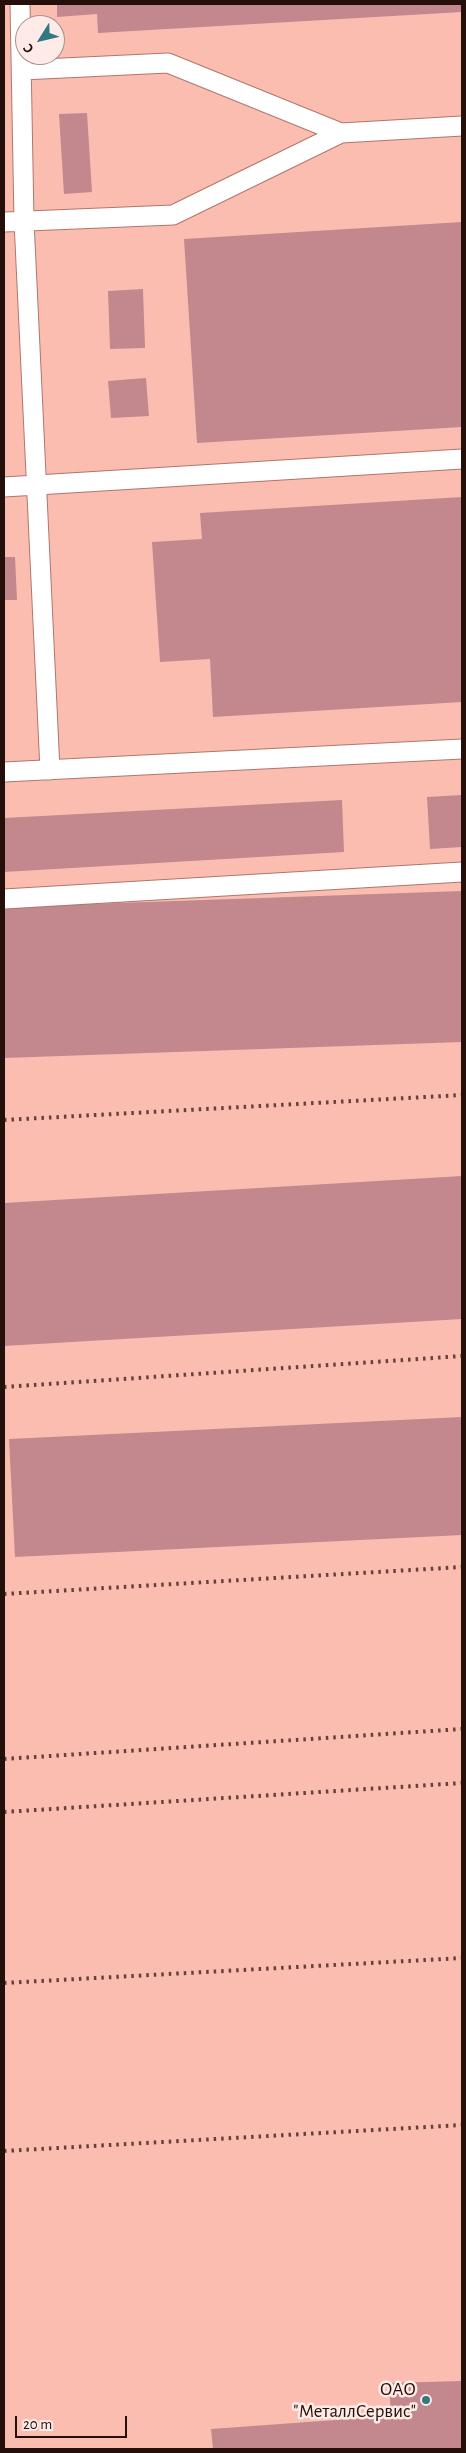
<!DOCTYPE html>
<meta charset="utf-8">
<style>
body{margin:0}
#map{position:relative;width:466px;height:2453px;overflow:hidden;background:#fcbdb1;font-family:"Alegreya Sans",sans-serif}
canvas{display:block}
.frame{position:absolute;inset:0;border:5px solid #240f0b;pointer-events:none}
.north{position:absolute;left:15px;top:15px;width:50px;height:50px;box-sizing:border-box;background:#feeae6;border:1px solid #a7928e;border-radius:50%;rotate:234deg;font-size:14px;font-weight:700;line-height:20px;text-align:center;color:#240f0b}
.north::after{content:'';display:block;margin:auto;width:18px;height:22px;background:#317784;clip-path:polygon(50% 0,100% 100%,50% 72%,0 100%)}
.scale{position:absolute;left:15px;top:2416px;width:112px;height:22px;box-sizing:border-box;border:2px solid #240f0b;border-top:0;padding-left:6px;font-size:15px;line-height:18px;white-space:nowrap;color:#240f0b;-webkit-text-stroke:4px #feeae6;paint-order:stroke}
</style>
<div id="map">
<canvas width="466" height="2453"></canvas>
<div class="frame"></div>
<div class="north">С</div>
<div class="scale">20 m</div>
</div>
<script>
const c = document.querySelector('canvas').getContext('2d');
c.lineJoin = 'round';
function paint(path, color) { c.fillStyle = color; c.fill(path, 'evenodd'); }
const poly = rows => new Path2D(rows.map(r => 'M' + r).join(''));
function strokePath(path, color, width, dash) { c.strokeStyle = color; c.lineWidth = width; c.lineCap = dash ? 'butt' : 'round'; c.setLineDash(dash || []); c.stroke(path); }
function drawText(font, color, halo, rows, align = 'center') {
  c.font = font + ' "Alegreya Sans",sans-serif'; c.lineWidth = 5; c.setLineDash([]); c.textBaseline = 'middle'; c.strokeStyle = halo; c.fillStyle = color; for (const [text, x, y, turn = 0] of rows) {
    c.save(); c.translate(x, y); c.rotate((+turn || 0) * Math.PI / 180); c.textAlign = isNaN(turn) ? turn : align; if (halo) c.strokeText(text, 0, 0); c.fillText(text, 0, 0); c.restore();
  }
}
paint(poly([
 [57,4,462,4,462,12,98,33,97,14,57,17],
 [87,113,92,192,64,194,59,114],
 [462,222,462,427,197,443,184,239],
 [143,289,145,348,110,349,108,291],
 [146,378,149,416,111,418,108,381],
 [462,497,462,702,213,717,210,659,160,662,152,542,202,539,200,513],
 [4,557,15,557,17,600,4,600],
 [462,795,462,847,430,849,427,797],
 [342,800,344,852,4,872,4,818],
 [462,891,462,1042,4,1058,4,907],
 [462,1176,462,1319,4,1346,4,1203],
 [462,1417,462,1535,15,1557,9,1439],
 [462,2381,462,2449,213,2449,211,2429,391,2416,389,2383]
]), '#c3878e');
const service = poly([
 [20,4,24,221,50,770],
 [22,70,168,63,341,133],
 [4,222,173,215,341,133,462,126],
 [4,487,462,459],
 [4,772,462,749],
 [4,899,462,872]
]);
strokePath(service, '#b0766b', 21);
strokePath(service, '#fff', 19);
strokePath(poly([
 [4,1120,462,1095],
 [4,1387,462,1356],
 [4,1594,462,1567],
 [4,1759,462,1729],
 [4,1812,462,1783],
 [4,1983,462,1958],
 [4,2151,462,2125]
]), '#63423c', 4, [2.5, 5]);
for (const [x, y, r, color] of [
 [426,2400,5,"#317784"]
]) { const dot = new Path2D(); dot.arc(x, y, r, 0, 2 * Math.PI); c.fillStyle = color; c.fill(dot); strokePath(dot, '#feeae6', 2); }
drawText('19px', '#240f0b', '#feeae6', [
 ["ОАО",416,2389],
 ["\"МеталлСервис\"",416,2411]
], 'right');
</script>
